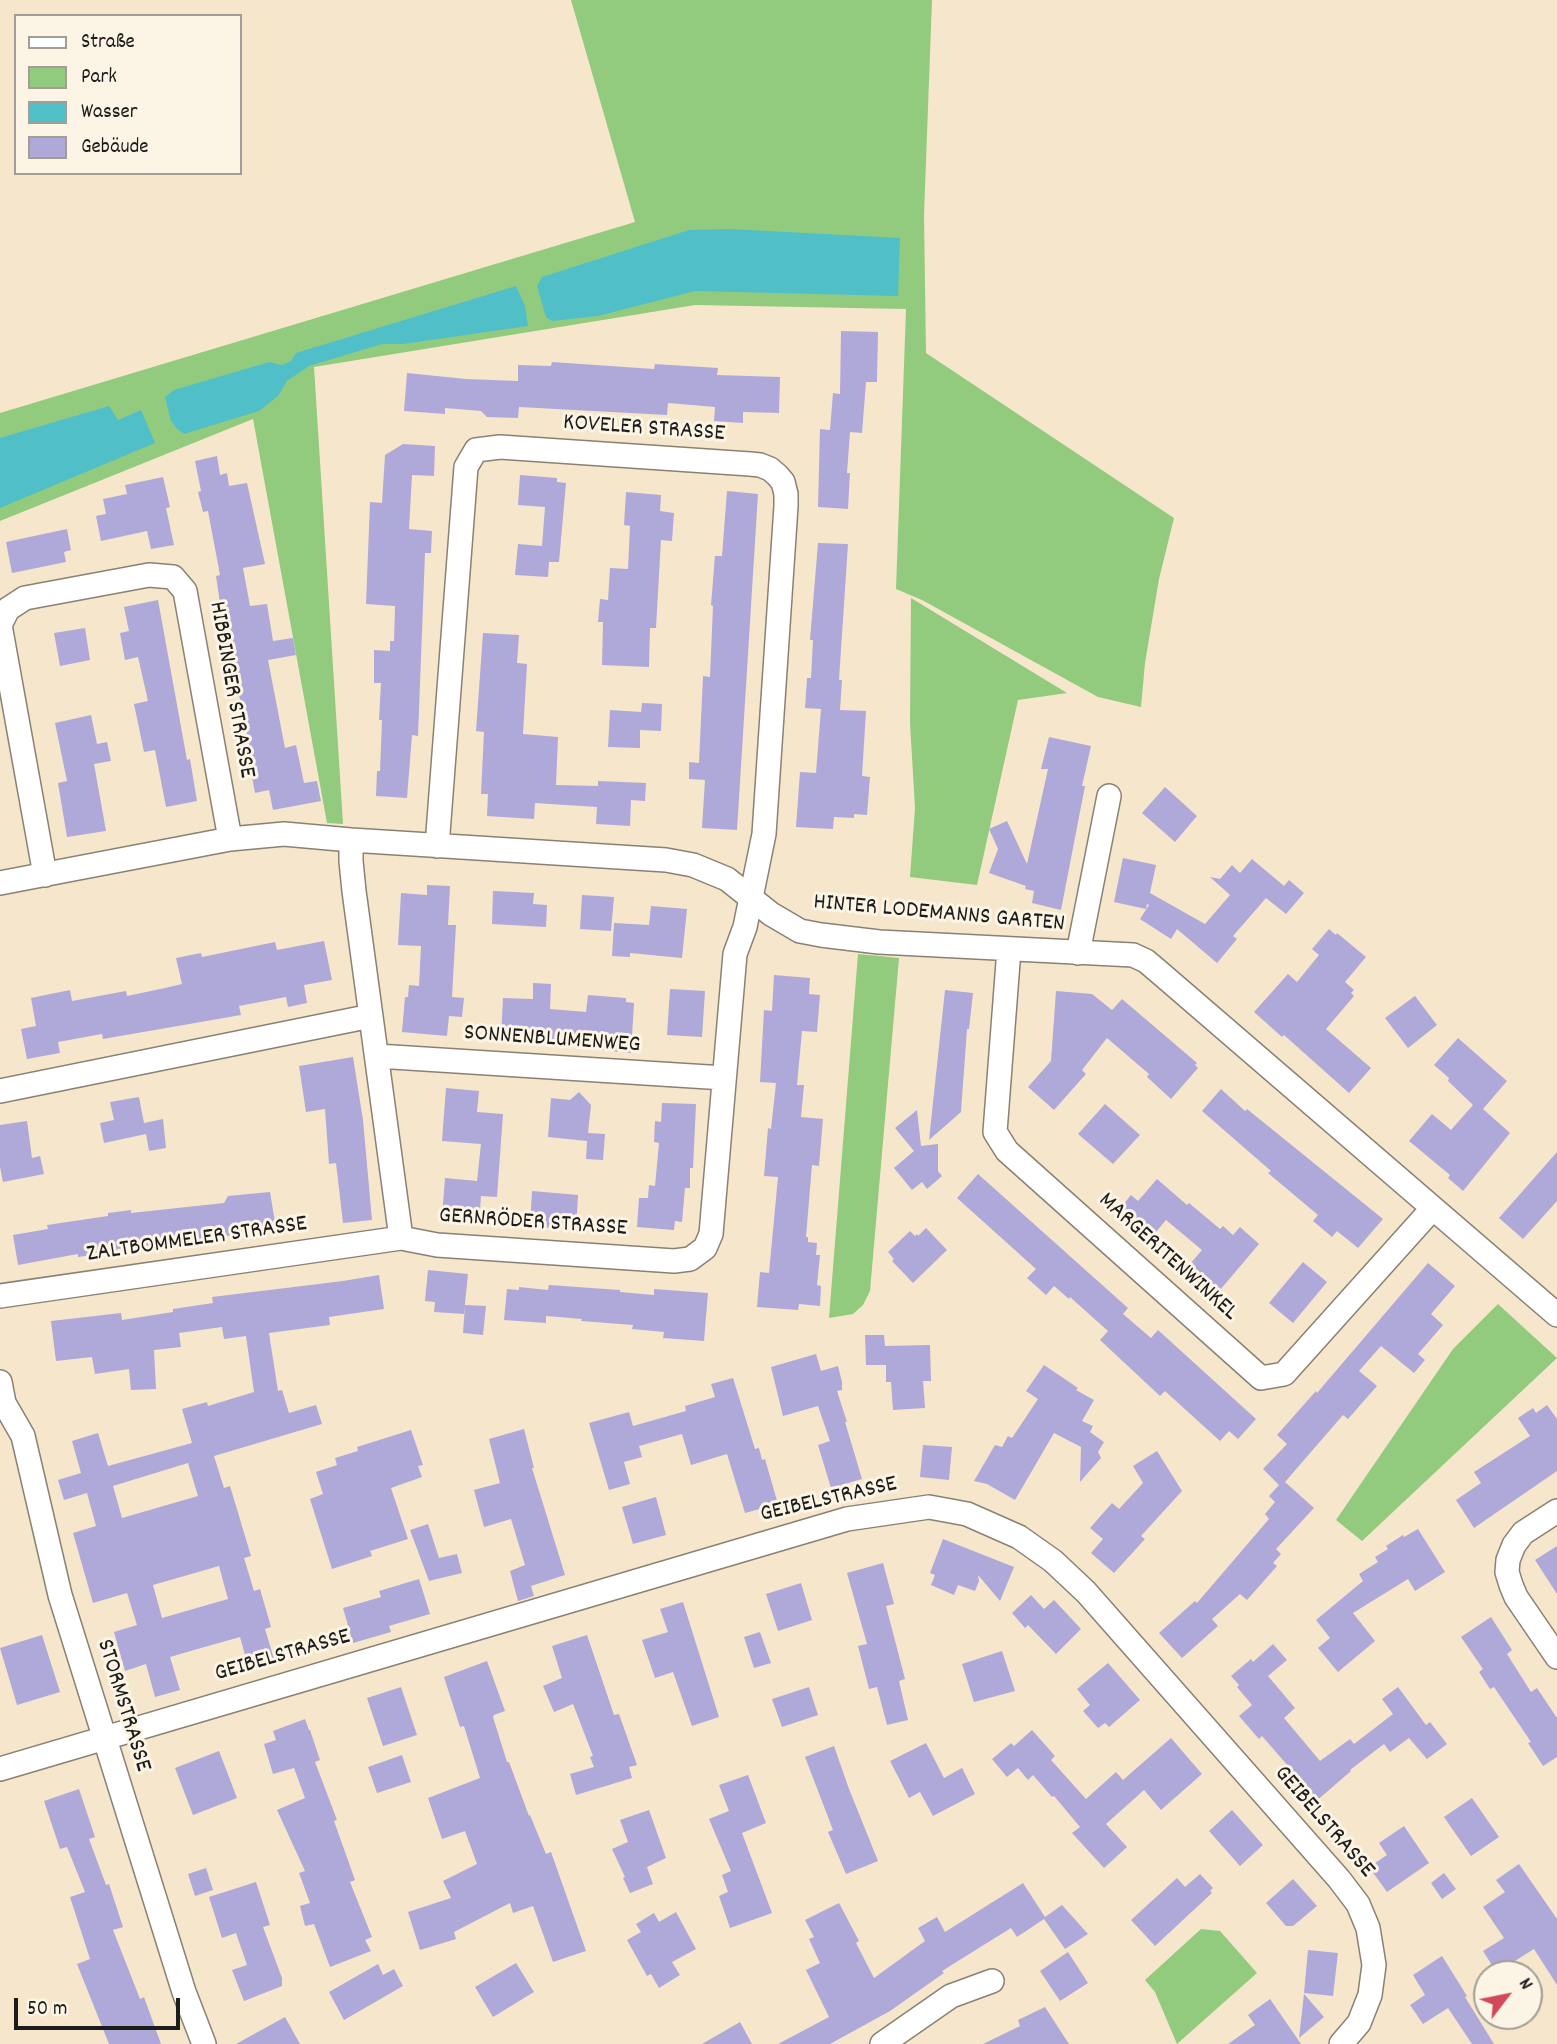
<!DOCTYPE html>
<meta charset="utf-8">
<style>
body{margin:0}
#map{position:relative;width:1557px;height:2044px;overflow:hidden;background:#f6e6cc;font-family:Dekko,sans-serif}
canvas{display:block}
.legend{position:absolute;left:14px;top:14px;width:228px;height:161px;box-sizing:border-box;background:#fcf5e5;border:2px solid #a29e95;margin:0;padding:9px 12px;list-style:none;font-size:21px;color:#1c1c1c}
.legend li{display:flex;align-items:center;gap:14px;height:35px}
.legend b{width:35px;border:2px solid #a29e95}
.north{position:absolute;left:1473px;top:1960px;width:70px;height:70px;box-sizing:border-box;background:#fcf5e5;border:2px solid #a29e95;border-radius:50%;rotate:58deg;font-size:19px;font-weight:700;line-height:28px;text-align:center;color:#1c1c1c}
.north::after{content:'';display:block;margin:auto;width:24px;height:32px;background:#d1495b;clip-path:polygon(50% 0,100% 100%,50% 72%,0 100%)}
.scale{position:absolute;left:14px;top:1998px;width:166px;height:32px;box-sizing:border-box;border:4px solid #1c1c1c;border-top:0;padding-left:9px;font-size:21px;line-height:24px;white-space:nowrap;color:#1c1c1c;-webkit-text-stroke:5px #fcf5e5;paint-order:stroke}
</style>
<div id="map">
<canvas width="1557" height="2044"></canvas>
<ul class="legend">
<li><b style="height:9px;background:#fff"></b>Straße</li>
<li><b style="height:19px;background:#92cb7e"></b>Park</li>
<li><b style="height:19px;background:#51bfc7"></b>Wasser</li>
<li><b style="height:19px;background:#afa9da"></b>Gebäude</li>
</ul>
<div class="north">N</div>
<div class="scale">50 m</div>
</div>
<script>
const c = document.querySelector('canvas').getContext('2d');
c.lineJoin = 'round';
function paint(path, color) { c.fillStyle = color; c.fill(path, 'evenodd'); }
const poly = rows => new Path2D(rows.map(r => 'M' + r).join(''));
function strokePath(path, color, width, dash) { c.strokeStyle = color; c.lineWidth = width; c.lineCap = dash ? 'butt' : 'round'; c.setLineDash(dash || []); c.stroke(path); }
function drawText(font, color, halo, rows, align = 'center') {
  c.font = font + ' Dekko,sans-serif'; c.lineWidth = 6; c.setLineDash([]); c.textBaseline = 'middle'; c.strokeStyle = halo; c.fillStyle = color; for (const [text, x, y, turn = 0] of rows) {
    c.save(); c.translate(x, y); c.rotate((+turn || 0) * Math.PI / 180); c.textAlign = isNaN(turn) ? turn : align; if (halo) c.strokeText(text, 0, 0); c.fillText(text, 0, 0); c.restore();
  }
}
paint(poly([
 [571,0,932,0,924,215,926,353,1174,518,1159,579,1145,663,1141,707,1098,697,922,600,896,589,906,309,695,305,314,367,343,824,327,823,253,419,0,521,0,413,635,222],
 [911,598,1067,693,1018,700,977,885,910,877,915,808,910,723],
 [858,954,899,958,870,1291,863,1305,853,1314,829,1318],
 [1498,1304,1557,1358,1362,1541,1336,1520,1453,1349],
 [1201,1929,1220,1931,1257,1973,1177,2044,1155,1992,1145,1980]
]), '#92cb7e');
paint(poly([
 [730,229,900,238,898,296,695,291,598,316,552,321,546,317,537,286,542,277,689,230],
 [516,286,525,306,528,326,403,344,382,344,309,366,287,381,278,396,259,411,184,434,177,429,171,421,165,397,174,390,269,362,282,365,291,361,296,353],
 [109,406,118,420,141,410,155,443,0,508,0,438]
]), '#51bfc7');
paint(poly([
 [841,331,878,332,877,382,866,382,862,433,850,432,847,473,850,473,848,509,818,507,820,429,830,430,833,393,840,394],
 [552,362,654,369,655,364,718,368,717,375,780,377,779,413,743,412,743,423,714,421,715,407,668,403,667,415,519,407,518,418,487,417,481,411,445,408,445,414,404,411,407,373,466,379,518,381,518,365,551,366],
 [403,444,435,446,434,476,412,475,409,529,432,531,431,553,425,553,418,736,412,735,407,798,376,796,377,771,380,771,382,720,379,720,381,683,374,683,374,650,390,651,390,641,394,641,395,606,366,604,370,502,382,503,385,455],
 [217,456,220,475,227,473,229,486,247,483,265,564,243,568,250,606,267,604,273,641,293,638,296,655,268,660,285,748,296,745,304,783,317,781,321,801,273,810,269,790,255,793,248,755,251,754,231,655,229,656,222,616,216,576,220,575,208,511,203,512,198,492,201,491,195,461],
 [520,475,557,478,557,482,566,483,559,562,549,562,548,577,515,575,518,544,542,546,545,507,518,505],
 [163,477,170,507,166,508,174,545,151,549,147,531,101,541,96,516,106,514,103,499,127,494,125,485],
 [727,491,758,494,737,830,702,828,705,780,689,779,689,762,699,763,703,676,710,677,713,606,711,605,715,556,722,556],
 [626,492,661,495,660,511,674,513,672,541,661,540,656,628,650,628,649,667,602,665,603,622,598,622,600,599,608,600,610,568,628,569,630,526,624,525],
 [67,529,71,550,64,552,66,562,12,573,6,542],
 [818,543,848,544,839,680,842,680,840,710,866,711,862,776,870,777,867,815,854,814,854,818,834,817,833,829,796,827,800,772,816,773,821,709,805,708,807,678,811,678,813,640,810,640],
 [158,600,187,760,190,759,197,801,166,807,155,750,144,752,134,704,148,701,138,657,125,660,120,633,129,631,124,607],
 [85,628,90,660,60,666,54,633],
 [483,633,519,635,517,663,527,664,523,734,558,737,556,785,598,786,598,781,646,783,645,801,631,800,630,826,596,824,597,807,535,803,534,819,487,816,488,794,481,794,484,732,476,731],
 [642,703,662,704,661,731,640,730,640,748,608,747,610,710,641,712],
 [91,715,97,744,107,742,111,761,94,764,106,831,67,837,58,783,67,781,55,723],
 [1049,737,1091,746,1082,786,1085,786,1061,910,1032,903,1034,891,1025,889,1026,886,989,873,998,849,989,829,1007,821,1027,864,1048,769,1041,769],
 [1165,787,1197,816,1175,842,1142,813],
 [1123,858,1156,865,1150,893,1205,924,1230,895,1210,877,1220,879,1232,865,1240,873,1252,859,1284,886,1289,880,1304,893,1286,914,1266,898,1233,936,1237,939,1217,963,1177,929,1171,939,1140,919,1149,905,1147,904,1146,909,1114,902],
 [427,885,450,886,448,925,456,925,452,997,464,998,462,1017,449,1016,447,1036,402,1032,405,997,408,997,409,985,419,986,421,946,398,945,401,893,427,895],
 [493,891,534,893,533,904,547,905,546,927,492,924],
 [582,895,614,897,611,931,580,929],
 [651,906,687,909,682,958,630,953,630,957,612,956,614,923,649,925],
 [1329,929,1336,935,1337,933,1366,957,1345,982,1354,990,1351,993,1354,996,1326,1029,1371,1068,1349,1093,1284,1035,1282,1037,1254,1012,1288,974,1297,982,1319,955,1312,949],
 [324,941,332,980,304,985,307,1003,288,1007,286,997,239,1006,241,1015,103,1039,102,1034,58,1042,60,1053,27,1059,21,1029,36,1026,31,998,70,990,72,1001,126,991,127,996,165,988,182,984,176,958,201,953,202,957,275,942,277,950],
 [774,975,810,978,809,994,820,995,817,1032,802,1031,797,1085,804,1085,801,1117,823,1119,819,1166,812,1165,806,1237,808,1237,808,1242,817,1243,816,1255,820,1255,817,1285,821,1286,820,1306,799,1304,798,1310,757,1307,760,1272,769,1273,778,1177,764,1176,768,1128,771,1129,776,1083,760,1082,764,1010,772,1011],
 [533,983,551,984,550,1009,586,1012,588,995,626,998,626,1002,634,1003,631,1053,602,1050,602,1043,531,1038,531,1040,501,1038,503,998,533,999],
 [670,989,705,991,702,1037,667,1035],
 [945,990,973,993,969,1029,967,1029,961,1112,929,1140],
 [1056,991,1092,994,1112,1010,1122,999,1197,1063,1195,1065,1198,1068,1171,1099,1147,1077,1149,1074,1107,1038,1082,1070,1086,1074,1054,1110,1028,1087,1051,1061],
 [1415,996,1437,1025,1408,1048,1385,1018],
 [1458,1038,1507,1081,1483,1109,1510,1133,1463,1191,1448,1178,1450,1175,1409,1141,1432,1114,1451,1130,1473,1105,1448,1081,1449,1078,1434,1065],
 [353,1057,363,1120,372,1220,343,1223,336,1163,329,1164,325,1109,306,1112,299,1066],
 [446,1088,479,1091,477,1112,503,1114,497,1197,481,1196,480,1210,474,1209,473,1220,442,1217,445,1178,477,1181,481,1144,442,1141],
 [1221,1089,1245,1111,1247,1109,1383,1219,1358,1248,1337,1231,1332,1237,1313,1221,1318,1215,1268,1173,1271,1171,1202,1111],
 [579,1092,591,1105,588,1133,605,1134,603,1160,586,1159,587,1141,548,1137,551,1098,570,1100],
 [139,1097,144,1123,163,1119,166,1148,149,1151,146,1134,104,1143,100,1123,114,1120,110,1102],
 [662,1103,696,1104,693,1168,690,1168,690,1188,685,1188,682,1222,675,1221,674,1230,637,1227,639,1198,648,1198,649,1185,655,1186,659,1143,654,1142,655,1121,661,1122],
 [1105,1104,1140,1135,1113,1164,1078,1134],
 [917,1110,921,1146,938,1144,938,1171,942,1176,927,1189,922,1182,912,1190,894,1168,914,1151,895,1128],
 [27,1121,32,1158,40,1156,44,1174,3,1182,0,1167,0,1125],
 [1557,1152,1557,1201,1523,1239,1499,1218],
 [978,1174,1128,1308,1123,1314,1151,1338,1158,1330,1256,1419,1238,1439,1229,1431,1220,1441,1165,1391,1160,1396,1100,1340,1108,1331,1070,1297,1069,1299,1054,1286,1046,1295,1027,1278,1036,1269,957,1198],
 [1157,1179,1187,1205,1189,1203,1220,1229,1223,1226,1233,1235,1240,1227,1259,1244,1220,1290,1218,1288,1212,1295,1195,1280,1201,1273,1190,1264,1202,1250,1166,1220,1150,1239,1118,1211,1131,1195,1138,1201],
 [532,1191,578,1195,576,1230,530,1226],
 [270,1192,276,1228,208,1239,117,1249,118,1251,78,1257,78,1254,18,1265,13,1235,48,1229,47,1225,108,1216,108,1213,131,1210,131,1213,224,1203,228,1196],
 [926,1228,947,1250,913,1283,892,1261,894,1259,888,1252,910,1231,915,1236,917,1234,918,1236],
 [1303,1262,1327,1282,1293,1323,1269,1303],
 [1428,1263,1455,1286,1431,1314,1443,1325,1418,1354,1425,1360,1414,1373,1381,1346,1359,1371,1377,1386,1348,1419,1343,1415,1285,1482,1314,1508,1276,1549,1281,1554,1273,1563,1277,1566,1247,1600,1240,1594,1212,1619,1218,1626,1182,1658,1159,1633,1195,1601,1197,1603,1269,1519,1265,1514,1275,1502,1269,1496,1279,1485,1263,1469,1287,1444,1277,1435,1316,1391,1317,1393],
 [428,1270,468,1274,464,1314,434,1312,435,1302,425,1301],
 [379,1275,384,1309,329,1317,330,1325,269,1333,278,1391,282,1390,289,1413,316,1405,322,1424,214,1456,224,1488,230,1486,251,1556,244,1558,254,1591,260,1589,271,1627,265,1629,275,1662,249,1669,240,1637,201,1648,170,1657,180,1690,155,1697,146,1664,125,1671,114,1632,137,1625,127,1593,93,1603,73,1533,96,1526,87,1493,64,1500,58,1480,81,1473,72,1441,98,1433,108,1466,192,1443,182,1409,207,1402,208,1406,254,1392,246,1336,224,1339,222,1327,179,1333,181,1347,154,1350,156,1389,131,1390,129,1369,95,1374,92,1357,56,1361,51,1321,121,1313,122,1320,173,1312,173,1309,213,1303,212,1297,343,1281],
 [188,1463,198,1496,122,1518,113,1486],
 [219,1566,228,1599,162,1618,153,1585],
 [549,1285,620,1290,620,1292,654,1295,654,1289,708,1293,704,1341,663,1338,664,1332,632,1329,633,1325,581,1321,582,1319,546,1316,546,1323,504,1320,507,1289,519,1290,519,1287,548,1290],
 [465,1305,486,1306,483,1335,463,1333],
 [865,1335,884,1335,885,1346,930,1345,931,1381,923,1381,925,1408,893,1410,891,1382,886,1382,886,1365,866,1365],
 [816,1354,821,1371,838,1366,842,1382,842,1390,837,1391,847,1422,845,1422,862,1479,831,1488,818,1445,830,1441,818,1406,783,1416,771,1367],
 [1044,1365,1078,1388,1076,1390,1094,1400,1082,1421,1093,1426,1090,1432,1104,1442,1098,1452,1101,1458,1080,1482,1081,1447,1054,1433,1015,1500,987,1484,974,1481,995,1445,1002,1447,1008,1436,1012,1438,1038,1399,1026,1391],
 [733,1378,755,1449,759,1448,762,1460,765,1459,778,1504,745,1513,727,1454,691,1465,682,1434,639,1446,642,1457,624,1462,630,1484,609,1490,589,1423,629,1412,633,1426,686,1411,685,1406,715,1397,711,1384],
 [1547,1405,1557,1419,1557,1471,1474,1528,1456,1500,1481,1483,1474,1472,1530,1436,1518,1418,1533,1408,1536,1413],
 [524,1429,534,1468,532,1468,565,1575,531,1586,534,1596,518,1601,510,1571,525,1565,511,1519,484,1527,474,1490,500,1483,489,1439],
 [411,1430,423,1465,418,1466,422,1477,391,1488,408,1539,370,1551,372,1556,332,1569,310,1499,323,1494,316,1472,337,1465,335,1458,358,1451,357,1447],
 [923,1445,952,1447,949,1480,920,1477],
 [1157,1451,1182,1491,1141,1536,1145,1539,1114,1573,1091,1553,1103,1539,1090,1528,1112,1503,1119,1509,1143,1483,1133,1466],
 [656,1497,666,1535,633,1544,622,1507],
 [428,1524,439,1558,457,1554,462,1573,429,1581,410,1530],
 [1418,1529,1445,1572,1415,1591,1408,1579,1353,1613,1375,1641,1338,1672,1318,1648,1330,1638,1316,1620,1363,1581,1359,1574,1378,1562,1375,1557,1388,1549,1386,1546,1403,1535,1404,1537],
 [943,1539,1014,1567,1000,1601,978,1575,979,1581,975,1591,958,1585,954,1595,931,1585,935,1575,930,1573],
 [1557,1546,1557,1594,1535,1560],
 [883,1563,894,1604,886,1606,905,1679,899,1681,908,1720,887,1725,877,1687,869,1689,858,1646,867,1644,847,1573],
 [419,1579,430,1614,389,1626,391,1632,353,1643,343,1608,381,1597,379,1591],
 [801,1583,812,1620,778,1631,766,1594],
 [1031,1595,1044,1609,1054,1600,1081,1629,1056,1654,1028,1625,1025,1628,1012,1613],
 [683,1602,719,1717,692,1726,673,1672,655,1678,642,1640,668,1632,660,1609],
 [1491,1617,1512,1650,1507,1654,1531,1692,1537,1688,1557,1718,1557,1757,1543,1766,1528,1743,1531,1742,1494,1687,1490,1689,1479,1672,1483,1669,1461,1637],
 [760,1632,771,1663,754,1668,744,1637],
 [42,1635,60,1692,17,1705,0,1648],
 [587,1635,614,1715,619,1714,637,1765,629,1767,632,1778,576,1795,570,1774,594,1767,590,1757,593,1756,573,1704,554,1712,543,1686,562,1678,552,1646],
 [1273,1644,1287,1660,1268,1676,1295,1708,1284,1718,1320,1761,1350,1739,1354,1744,1393,1714,1382,1699,1398,1687,1426,1725,1430,1722,1447,1744,1427,1759,1409,1738,1390,1752,1384,1744,1350,1770,1351,1771,1314,1803,1286,1770,1289,1767,1262,1736,1259,1739,1239,1716,1252,1705,1237,1687,1239,1685,1231,1676,1251,1659,1253,1662],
 [1002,1651,1015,1691,974,1702,962,1664],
 [487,1661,505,1711,494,1715,493,1717,507,1762,509,1762,529,1816,530,1815,546,1854,551,1852,586,1951,553,1962,533,1906,513,1913,510,1903,454,1932,456,1939,420,1950,408,1912,451,1898,443,1881,477,1864,465,1831,442,1839,428,1798,480,1778,464,1726,460,1727,444,1677],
 [1108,1663,1140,1700,1109,1727,1105,1723,1098,1728,1083,1711,1090,1705,1077,1689],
 [401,1687,417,1735,383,1746,367,1698],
 [809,1687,818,1715,782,1727,772,1699],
 [305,1719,309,1730,310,1730,320,1760,315,1762,337,1820,334,1821,355,1880,350,1882,372,1937,365,1940,371,1951,330,1967,314,1924,305,1926,300,1906,310,1903,299,1873,305,1871,277,1810,305,1798,294,1768,273,1774,264,1744,276,1740,273,1731],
 [1032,1730,1055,1756,1051,1760,1086,1799,1116,1772,1123,1780,1171,1738,1202,1774,1161,1810,1144,1790,1106,1824,1127,1847,1104,1868,1072,1833,1080,1827,1054,1796,1052,1797,1033,1775,1028,1780,1018,1768,1007,1777,992,1759,1011,1743,1014,1746],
 [926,1743,944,1778,962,1768,975,1794,933,1816,920,1792,909,1798,890,1761],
 [834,1746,849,1789,878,1861,846,1874,828,1832,833,1830,805,1757],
 [219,1751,237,1798,193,1815,175,1768],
 [402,1755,411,1782,377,1793,368,1767],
 [748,1775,766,1823,742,1833,772,1913,730,1928,719,1896,728,1892,722,1875,731,1871,709,1819,729,1811,719,1785],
 [79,1789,95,1837,89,1839,106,1885,109,1884,123,1927,113,1930,140,1999,144,1997,161,2044,109,2044,77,1964,90,1959,70,1897,85,1892,67,1847,60,1849,44,1801],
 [1472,1798,1499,1837,1471,1856,1444,1817],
 [649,1810,666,1858,647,1867,653,1884,630,1893,623,1878,625,1877,612,1849,628,1842,620,1820],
 [1232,1810,1263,1845,1240,1866,1209,1831],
 [1404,1826,1429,1863,1387,1892,1369,1867,1387,1855,1379,1843],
 [1519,1864,1557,1919,1557,1985,1534,1949,1510,1964,1508,1961,1495,1970,1483,1951,1504,1938,1483,1907,1505,1892,1496,1880],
 [206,1868,213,1890,195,1896,188,1874],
 [1444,1873,1456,1889,1442,1899,1431,1883],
 [1200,1874,1213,1888,1210,1891,1212,1893,1155,1946,1131,1920,1177,1878,1185,1887],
 [1293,1879,1317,1906,1293,1926,1286,1926,1266,1903],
 [256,1882,270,1925,263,1927,282,1978,282,1986,244,2001,232,1970,247,1965,236,1933,222,1938,209,1897],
 [1023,1883,1045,1917,1062,1905,1088,1934,1065,1949,1044,1919,1017,1937,1011,1928,942,1971,944,1973,890,2011,830,2044,778,2044,829,2017,806,1970,820,1963,809,1939,814,1937,805,1920,839,1903,859,1941,856,1943,874,1978,925,1941,918,1928,937,1917,945,1932],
 [676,1912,696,1949,672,1962,680,1975,659,1988,651,1974,647,1976,627,1940,641,1932,636,1924,654,1913,659,1922],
 [1308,1950,1338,1953,1333,1996,1304,1993],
 [1068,1952,1088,1983,1060,2001,1040,1971],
 [1442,1956,1467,1996,1465,1997,1494,2044,1472,2044,1448,2008,1423,2024,1410,2005,1425,1995,1413,1975],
 [516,1963,534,1992,493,2017,475,1987],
 [378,1964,383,1975,394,1969,403,1986,344,2020,329,1992],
 [1304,1994,1324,2017,1299,2038],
 [1270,1999,1301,2044,1228,2044,1255,2025,1248,2015],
 [1045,2007,1069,2044,983,2044,1020,2026,1018,2020],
 [285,2017,300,2044,236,2044],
 [740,2022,752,2044,702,2044]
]), '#afa9da');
const street = poly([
 [351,840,351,861,354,891,401,1238],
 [45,875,0,625,8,609,25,598,149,575,173,577,185,591,230,839],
 [0,883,230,839,284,834,351,840,666,860,693,865,727,879,771,914,800,931,821,935,879,942,1133,955,1146,961,1159,972,1557,1315],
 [1009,949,995,1132,1007,1151,1261,1378,1284,1374,1433,1208],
 [1078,953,1109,796],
 [377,1056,724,1078],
 [0,1091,371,1016],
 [0,1296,401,1238,437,1245,674,1261,690,1259,705,1248,711,1234,735,954,745,927,764,834,786,506,786,494,783,482,777,475,770,469,760,465,750,464,500,447,476,450,466,467,437,846],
 [0,1382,4,1403,23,1436,60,1595,184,1992,204,2044],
 [1557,1511,1523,1533,1514,1545,1508,1560,1507,1572,1511,1585,1516,1597,1557,1657],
 [0,1769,847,1519,929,1507,967,1514,1019,1537,1053,1561,1086,1592,1339,1879,1358,1904,1368,1928,1374,1965,1370,1995,1359,2023,1341,2044],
 [882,2044,951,1996,992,1981]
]);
strokePath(street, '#898174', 26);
strokePath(street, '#fff', 23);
drawText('24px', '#1c1c1c', '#fcf5e5', [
 ["KOVELER STRASSE",644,430,4],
 ["HIBBINGER STRASSE",230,690,80],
 ["HINTER LODEMANNS GARTEN",939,915,5],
 ["SONNENBLUMENWEG",552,1041,4],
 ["GERNRÖDER STRASSE",533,1224,4],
 ["ZALTBOMMELER STRASSE",197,1241,-8],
 ["MARGERITENWINKEL",1167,1258,42],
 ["GEIBELSTRASSE",829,1501,-13],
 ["GEIBELSTRASSE",283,1657,-16],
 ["STORMSTRASSE",122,1706,73],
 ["GEIBELSTRASSE",1323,1823,49]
]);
</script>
